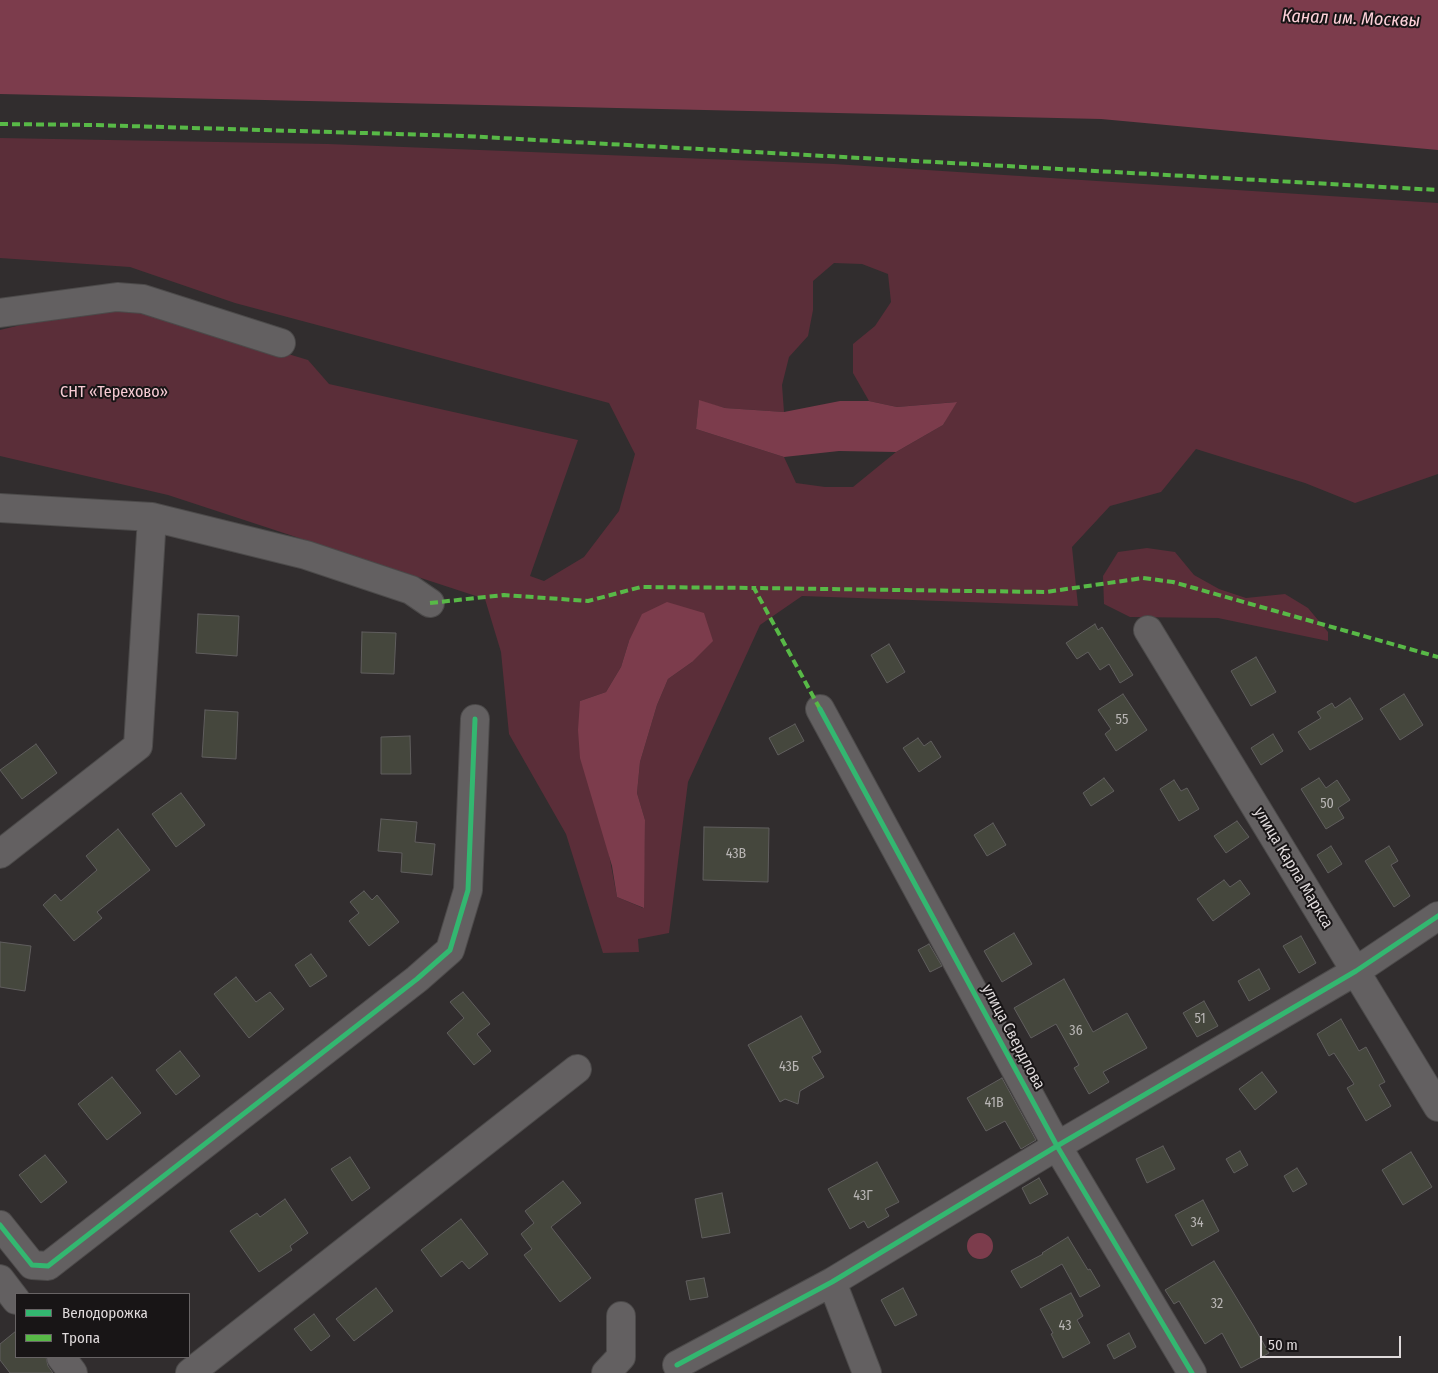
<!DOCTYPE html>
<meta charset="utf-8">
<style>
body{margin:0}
#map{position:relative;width:1438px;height:1373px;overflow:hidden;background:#312d2e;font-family:"Fira Sans Condensed",sans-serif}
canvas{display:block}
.legend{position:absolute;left:15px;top:1293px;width:175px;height:65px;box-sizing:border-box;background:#181516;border:1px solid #686465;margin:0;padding:6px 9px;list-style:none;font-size:15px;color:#dfdadb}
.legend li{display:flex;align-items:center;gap:10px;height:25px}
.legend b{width:25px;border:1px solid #686465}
.scale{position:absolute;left:1260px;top:1336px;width:141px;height:22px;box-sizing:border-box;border:2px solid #dfdadb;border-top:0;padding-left:6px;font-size:15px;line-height:18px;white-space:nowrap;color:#dfdadb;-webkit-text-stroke:4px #181516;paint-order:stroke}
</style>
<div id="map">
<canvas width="1438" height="1373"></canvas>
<ul class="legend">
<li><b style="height:6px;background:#33b770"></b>Велодорожка</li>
<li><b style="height:6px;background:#58b947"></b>Тропа</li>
</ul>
<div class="scale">50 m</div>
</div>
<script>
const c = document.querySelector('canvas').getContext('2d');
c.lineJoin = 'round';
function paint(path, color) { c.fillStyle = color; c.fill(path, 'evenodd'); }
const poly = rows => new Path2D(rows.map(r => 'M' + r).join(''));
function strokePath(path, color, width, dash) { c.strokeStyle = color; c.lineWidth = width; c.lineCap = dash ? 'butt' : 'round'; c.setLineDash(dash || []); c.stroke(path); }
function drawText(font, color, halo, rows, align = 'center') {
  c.font = font + ' "Fira Sans Condensed",sans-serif'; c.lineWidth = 4; c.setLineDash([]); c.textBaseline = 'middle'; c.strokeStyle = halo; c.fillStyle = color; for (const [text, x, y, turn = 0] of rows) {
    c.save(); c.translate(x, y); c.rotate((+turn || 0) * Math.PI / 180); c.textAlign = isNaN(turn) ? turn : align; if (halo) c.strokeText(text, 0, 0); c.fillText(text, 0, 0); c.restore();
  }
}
paint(poly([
 [0,138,328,144,834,164,1438,203,1438,474,1355,503,1305,483,1196,449,1161,492,1110,506,1072,547,1078,606,802,596,760,625,688,782,669,933,638,939,639,952,603,953,566,834,509,734,501,652,485,599,168,495,0,456,0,330,116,302,308,360,329,384,578,440,530,576,544,581,584,557,619,511,635,454,609,403,235,303,130,267,0,258],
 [834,263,862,264,888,274,891,302,875,326,853,344,853,373,869,401,897,407,956,402,943,425,896,452,853,487,825,487,796,483,784,457,696,429,699,401,725,408,784,412,782,385,789,357,808,336,813,310,813,281],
 [629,641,692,662,668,679,657,705,640,762,637,793,645,820,643,908,617,897,580,701,606,692,621,667],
 [1147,548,1175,552,1194,575,1219,589,1246,598,1285,594,1308,608,1328,632,1328,641,1218,618,1130,617,1104,604,1103,576,1118,552]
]), '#5b2e39');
paint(poly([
 [0,0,1438,0,1438,150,1101,119,0,94],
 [699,400,725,408,784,412,840,401,869,401,897,407,957,402,943,425,896,452,839,451,784,457,696,429],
 [667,602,704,613,713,641,692,662,668,679,657,705,640,762,637,793,645,820,644,908,617,897,612,866,580,758,578,730,580,701,606,692,621,667,629,641,642,614],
 '967 1246a13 13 0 1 1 26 0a13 13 0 1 1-26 0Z'
]), '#7c3c4c');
const building = poly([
 [198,614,239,616,237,656,196,653,198,614],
 [1095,624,1098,630,1102,627,1133,675,1120,683,1109,664,1100,670,1088,652,1077,659,1066,643,1095,624],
 [362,632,396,633,394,674,361,673,362,632],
 [889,644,905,672,887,683,871,655,889,644],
 [1256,657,1276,692,1251,706,1231,671,1256,657],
 [1123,694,1147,730,1116,751,1105,734,1111,729,1098,710,1123,694],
 [1404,694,1423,725,1400,740,1380,709,1404,694],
 [1350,698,1363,719,1310,750,1298,732,1321,718,1317,712,1332,703,1335,708,1350,698],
 [205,710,238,712,236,759,202,757,205,710],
 [795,724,804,741,778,755,769,738,795,724],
 [1273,734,1283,751,1261,765,1251,748,1273,734],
 [410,736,411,774,381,774,381,737,410,736],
 [918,738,924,746,931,741,941,757,919,772,903,748,918,738],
 [36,744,57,773,22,799,0,770,36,744],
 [1104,778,1114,791,1091,806,1083,793,1104,778],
 [1319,778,1326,788,1337,780,1350,800,1338,808,1344,818,1326,829,1301,789,1319,778],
 [1174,780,1181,791,1187,788,1199,809,1179,821,1160,789,1174,780],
 [181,793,205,825,176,847,152,814,181,793],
 [381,819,417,822,415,842,435,844,432,875,401,872,402,853,378,851,381,819],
 [1237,821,1249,837,1226,853,1214,836,1237,821],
 [993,823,1006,845,987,856,974,835,993,823],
 [704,827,769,828,768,882,703,880,704,827],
 [118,829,150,870,97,912,102,918,74,941,43,905,55,894,61,901,97,870,86,856,118,829],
 [1331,846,1342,864,1328,873,1317,855,1331,846],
 [1389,846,1398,861,1391,865,1410,896,1394,907,1365,861,1389,846],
 [1224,880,1230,887,1240,880,1250,894,1213,921,1197,899,1224,880],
 [364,891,372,900,377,895,399,922,369,946,349,921,359,913,350,902,364,891],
 [1014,933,1032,964,1002,982,984,951,1014,933],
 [1301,936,1316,963,1299,973,1283,946,1301,936],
 [0,942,31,946,25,991,0,987,0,942],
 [929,944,942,966,930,972,918,950,929,944],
 [311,954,327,976,310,987,295,965,311,954],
 [1259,969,1270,989,1249,1001,1238,981,1259,969],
 [236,977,256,1002,270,992,284,1009,249,1038,214,994,236,977],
 [1064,979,1093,1032,1127,1013,1147,1048,1103,1072,1109,1082,1089,1094,1074,1068,1079,1065,1056,1024,1031,1038,1014,1008,1064,979],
 [463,992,490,1024,477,1034,491,1051,474,1065,447,1033,464,1018,450,1002,463,992],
 [1204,1001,1218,1026,1197,1037,1183,1013,1204,1001],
 [801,1016,821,1052,812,1057,824,1077,800,1091,798,1104,785,1099,780,1102,748,1045,801,1016],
 [1341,1019,1359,1051,1366,1047,1385,1082,1379,1085,1391,1106,1366,1121,1347,1088,1354,1084,1334,1053,1329,1056,1317,1034,1341,1019],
 [180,1051,200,1076,176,1095,156,1070,180,1051],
 [1262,1072,1277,1092,1255,1110,1239,1089,1262,1072],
 [112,1077,141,1113,107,1140,78,1104,112,1077],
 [1002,1078,1036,1140,1021,1149,1005,1121,986,1131,967,1098,1002,1078],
 [1163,1146,1175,1169,1147,1183,1136,1159,1163,1146],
 [1240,1151,1248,1165,1234,1173,1226,1159,1240,1151],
 [1411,1152,1432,1187,1403,1205,1382,1170,1411,1152],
 [45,1155,67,1182,41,1203,19,1175,45,1155],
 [350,1157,370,1188,352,1201,331,1169,350,1157],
 [877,1162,899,1202,885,1209,889,1216,868,1228,864,1221,850,1229,828,1189,877,1162],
 [1297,1168,1307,1184,1293,1192,1284,1176,1297,1168],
 [1039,1178,1048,1194,1030,1204,1022,1188,1039,1178],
 [563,1181,581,1203,551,1227,591,1278,560,1302,524,1255,532,1249,521,1234,534,1223,525,1211,563,1181],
 [722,1193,730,1233,702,1238,695,1199,722,1193],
 [285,1199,308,1233,290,1246,292,1250,259,1272,230,1231,257,1213,260,1217,285,1199],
 [1203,1200,1219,1231,1192,1246,1175,1215,1203,1200],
 [461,1219,488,1254,469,1269,462,1261,441,1277,421,1250,461,1219],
 [1068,1237,1088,1270,1090,1269,1100,1286,1080,1297,1062,1264,1021,1288,1011,1271,1043,1254,1042,1253,1068,1237],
 [1214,1261,1253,1325,1269,1353,1241,1368,1222,1333,1205,1344,1179,1301,1174,1304,1165,1290,1214,1261],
 [704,1278,708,1297,690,1300,686,1281,704,1278],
 [376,1288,393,1311,354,1341,336,1319,376,1288],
 [903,1288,917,1315,895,1326,881,1300,903,1288],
 [1071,1293,1083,1316,1077,1320,1090,1343,1063,1358,1051,1334,1053,1333,1040,1309,1071,1293],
 [314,1314,330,1336,311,1351,294,1329,314,1314],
 [16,1331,16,1357,46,1357,48,1366,53,1373,10,1373,0,1360,0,1344,16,1331],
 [1129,1333,1136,1347,1114,1359,1107,1345,1129,1333]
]);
paint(building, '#45473d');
strokePath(building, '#605e5e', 1);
const minor = poly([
 [0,313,117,297,143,299,281,343],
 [0,508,152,517,138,746,0,854],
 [152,517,306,555,411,590,430,603],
 [1148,630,1438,1107],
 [820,709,1057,1146,1192,1373],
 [0,1225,32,1265,48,1266,417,979,450,950,468,890,475,719],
 [0,1279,16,1300],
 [832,1282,867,1373],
 [61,1357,73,1373],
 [677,1365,832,1282,1057,1146,1356,971,1438,916],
 [190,1373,577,1069],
 [606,1373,621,1357,621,1316]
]);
strokePath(minor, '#4c4a4a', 30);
strokePath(minor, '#636061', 28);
strokePath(poly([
 [0,124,94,125,465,136,1438,190],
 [430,603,504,595,588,601,641,587,754,588],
 [820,709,754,588,1046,592,1143,578,1173,582,1438,657]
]), '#58b947', 4, [8, 4]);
strokePath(poly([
 [820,709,1057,1146,1192,1373],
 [0,1225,32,1265,48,1266,417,979,450,950,468,890,475,719],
 [677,1365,832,1282,1057,1146,1356,971,1438,916]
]), '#33b770', 5);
drawText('14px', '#b8b5b4', null, [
 ["55",1122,720],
 ["50",1327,804],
 ["43В",736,854],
 ["51",1200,1019],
 ["36",1076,1031],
 ["43Б",789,1067],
 ["41В",994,1103],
 ["43Г",863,1196],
 ["34",1197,1223],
 ["32",1217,1304],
 ["43",1065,1326]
]);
drawText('16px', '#f7cbd4', '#181516', [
 ["СНТ «Терехово»",114,393]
]);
drawText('16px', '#dfdadb', '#181516', [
 ["улица Карла Маркса",1293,868,59],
 ["улица Свердлова",1013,1037,62]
]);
drawText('italic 18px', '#fdd1d9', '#181516', [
 ["Канал им. Москвы",1351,19,2]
]);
</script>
